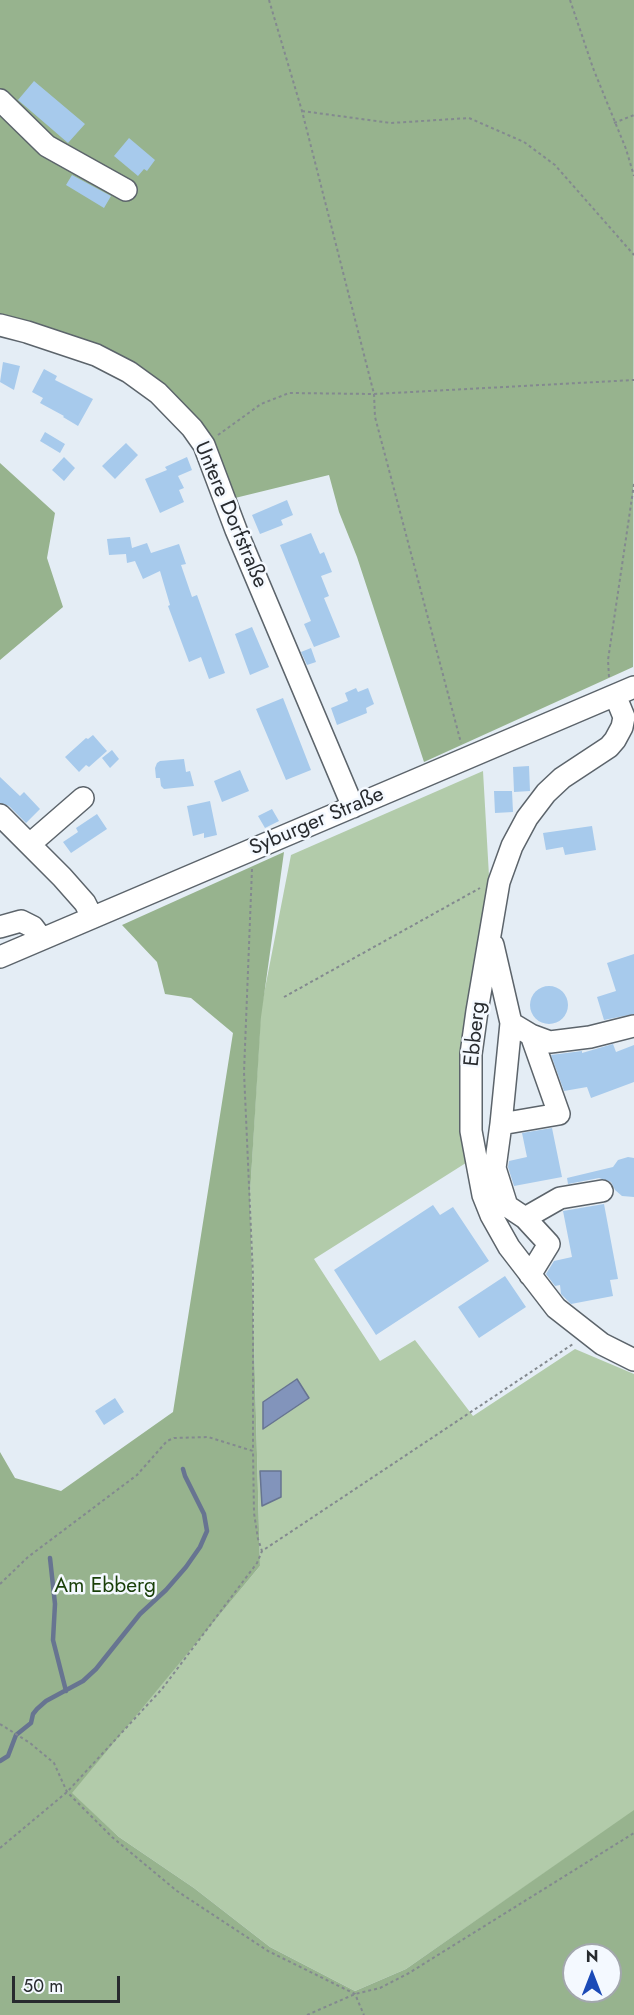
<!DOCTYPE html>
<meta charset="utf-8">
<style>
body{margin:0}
#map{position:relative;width:634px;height:2015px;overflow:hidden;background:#e4edf5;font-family:Jost,sans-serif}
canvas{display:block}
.north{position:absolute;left:562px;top:1943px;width:60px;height:60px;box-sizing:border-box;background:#f4f9ff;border:2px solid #a2a7ac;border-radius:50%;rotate:0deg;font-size:16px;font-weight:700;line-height:24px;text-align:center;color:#282b2f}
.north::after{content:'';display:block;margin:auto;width:21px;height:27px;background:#1b4ab7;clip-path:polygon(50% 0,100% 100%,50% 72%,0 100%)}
.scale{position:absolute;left:12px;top:1976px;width:108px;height:27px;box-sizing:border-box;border:3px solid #282b2f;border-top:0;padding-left:8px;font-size:18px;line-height:21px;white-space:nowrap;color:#282b2f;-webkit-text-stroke:4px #f4f9ff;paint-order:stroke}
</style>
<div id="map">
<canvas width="634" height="2015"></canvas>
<div class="north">N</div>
<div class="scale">50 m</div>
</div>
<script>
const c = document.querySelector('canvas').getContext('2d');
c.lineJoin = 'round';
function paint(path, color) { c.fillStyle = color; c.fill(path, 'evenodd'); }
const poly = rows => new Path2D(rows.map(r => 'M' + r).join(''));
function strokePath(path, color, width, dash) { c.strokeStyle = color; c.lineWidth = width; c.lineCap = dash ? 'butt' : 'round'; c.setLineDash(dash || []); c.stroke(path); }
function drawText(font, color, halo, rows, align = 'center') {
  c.font = font + ' Jost,sans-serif'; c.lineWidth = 5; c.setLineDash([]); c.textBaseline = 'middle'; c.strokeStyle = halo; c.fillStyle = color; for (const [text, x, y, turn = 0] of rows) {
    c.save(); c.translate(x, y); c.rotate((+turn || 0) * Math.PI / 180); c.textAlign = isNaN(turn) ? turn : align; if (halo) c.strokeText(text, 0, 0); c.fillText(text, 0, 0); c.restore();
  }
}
paint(poly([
 [483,771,489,876,464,1045,469,1161,314,1259,380,1361,415,1340,473,1416,575,1349,634,1374,634,1811,406,1969,355,1991,270,1947,194,1888,119,1837,71,1793,260,1566,250,1194,261,1009,291,855]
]), '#b2cbaa');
paint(poly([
 [0,0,634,0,633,667,424,762,357,557,339,512,329,475,235,498,163,390,0,320],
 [0,463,55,513,47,558,63,607,0,660],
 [284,852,261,1017,250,1194,260,1566,72,1793,119,1837,194,1888,270,1947,355,1991,406,1969,634,1810,634,2015,0,2015,0,1452,15,1478,61,1491,173,1412,233,1033,191,998,165,994,157,962,122,925],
 [574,1955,610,1955,610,1991,574,1991]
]), '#97b38e');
const water = poly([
 [297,1379,309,1398,263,1429,263,1402,297,1379],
 [260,1471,281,1471,281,1497,262,1506,260,1471]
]);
paint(water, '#8294bb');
strokePath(water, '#677491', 1.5);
strokePath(poly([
 [50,1558,55,1604,53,1640,66,1691],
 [0,1761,8,1756,16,1735,31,1723,33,1714,37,1709,46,1701,83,1681,96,1669,140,1614,166,1590,186,1567,200,1547,207,1531,204,1514,185,1476,183,1469]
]), '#677491', 4.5);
paint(poly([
 [34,81,85,124,68,143,18,100],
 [129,138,155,160,147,171,144,169,138,176,114,156],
 [72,175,111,196,104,208,66,185],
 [3,362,20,366,14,390,0,382],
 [44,369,57,376,55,380,93,399,78,426,63,417,64,416,40,403,43,398,32,392],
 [45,432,65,444,60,453,40,441],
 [126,443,138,455,115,479,102,466],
 [64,457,75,468,64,481,52,470],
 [187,457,192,470,178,476,184,488,179,490,184,502,160,513,145,479,167,470,165,467],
 [287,500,293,515,281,520,283,525,260,534,252,515],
 [311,533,320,554,324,552,332,572,321,576,329,596,324,598,340,637,314,647,304,624,311,621,280,545],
 [130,537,132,548,147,543,151,553,179,544,186,564,181,565,192,597,197,595,225,673,209,679,201,657,189,662,168,606,170,605,160,571,143,579,135,561,127,563,126,554,109,555,107,539],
 [252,627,269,667,250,675,235,634],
 [311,648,316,662,307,665,301,652],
 [356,688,358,692,368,688,374,704,366,708,367,713,337,725,331,708,348,701,345,693],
 [283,698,311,770,286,780,256,709],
 [93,735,107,751,89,767,86,765,79,772,65,757,86,738,88,739],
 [112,750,119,759,110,768,102,758],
 [184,759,186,772,190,771,194,786,164,789,161,786,160,778,156,778,155,768,157,763,160,761],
 [529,766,530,791,514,792,513,767],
 [240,770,249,791,222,802,214,781],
 [0,777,20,796,24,792,40,809,26,823,9,806,0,803],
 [494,791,512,791,513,812,495,813],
 [210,801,217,835,204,838,204,833,193,836,187,806],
 [272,809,279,821,265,828,258,816],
 [97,814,107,829,71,853,63,842,78,832,76,828],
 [592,826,596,850,565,855,563,847,546,850,543,833],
 [634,954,634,1014,604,1020,597,997,616,991,607,963],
 '530 1005a19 19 0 1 1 38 0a19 19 0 1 1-38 0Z',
 [613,1044,616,1052,634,1045,634,1082,591,1098,587,1087,564,1091,551,1055,582,1051,582,1053],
 [552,1128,562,1177,514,1186,508,1167,509,1161,527,1157,522,1133],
 [628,1157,634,1158,634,1197,622,1196,615,1190,611,1182,599,1178,568,1184,567,1178,613,1167,618,1160],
 [604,1204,618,1279,610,1280,613,1296,571,1304,561,1294,560,1285,555,1286,546,1274,554,1261,572,1257,563,1211],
 [433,1205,440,1215,453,1207,489,1261,376,1335,334,1270],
 [505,1276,526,1307,479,1338,458,1307],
 [115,1398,124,1412,104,1425,95,1411]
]), '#a7caec');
const minor = poly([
 [0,100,47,146,126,190],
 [0,325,27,332,96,355,129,372,158,393,192,428,204,445,236,530,353,807],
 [615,695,624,717,622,727,615,740,609,747,562,778,546,793,527,818,512,846,499,882,477,1011,471,1054,471,1131,483,1195,491,1215,509,1247,556,1308,602,1344,634,1360],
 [0,815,62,877,85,903,92,917],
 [30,844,83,798],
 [0,927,21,921,33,927,42,939],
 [493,945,511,1023,531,1035,550,1042,590,1037,634,1026],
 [0,957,634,687],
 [511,1023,501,1124,559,1114,531,1035],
 [501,1124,495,1168,507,1206,525,1218,560,1198,602,1191],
 [525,1218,549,1244,530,1275]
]);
strokePath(minor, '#5c646b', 24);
strokePath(poly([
 [269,0,302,111,374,394,634,380],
 [570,0,593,68,626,149,634,176],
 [302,111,391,123,469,118,524,142,555,165,634,255],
 [614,123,634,115],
 [218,435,261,404,289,393,374,394,375,417,461,743],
 [609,677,608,660,634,484],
 [252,869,244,1072,253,1276,253,1451],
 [284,997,480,888],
 [0,1584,28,1557,137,1475,167,1441,174,1438,208,1437,253,1451,254,1513,258,1539,262,1551],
 [0,1724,30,1743,54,1763,67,1792,112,1837,177,1891,268,1951,355,1994,364,2015],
 [0,1848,67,1792,162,1689,257,1563,262,1551,573,1344],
 [307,2015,355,1994,380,1988,409,1973,634,1833]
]), '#83898f', 2, [3, 3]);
strokePath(minor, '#fff', 21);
drawText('21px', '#282b2f', '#f4f9ff', [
 ["Untere Dorfstraße",230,515,67],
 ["Syburger Straße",317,822,-23],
 ["Ebberg",476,1034,-84]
]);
drawText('21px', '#193f09', '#f4f9ff', [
 ["Am Ebberg",105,1587]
]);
</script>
